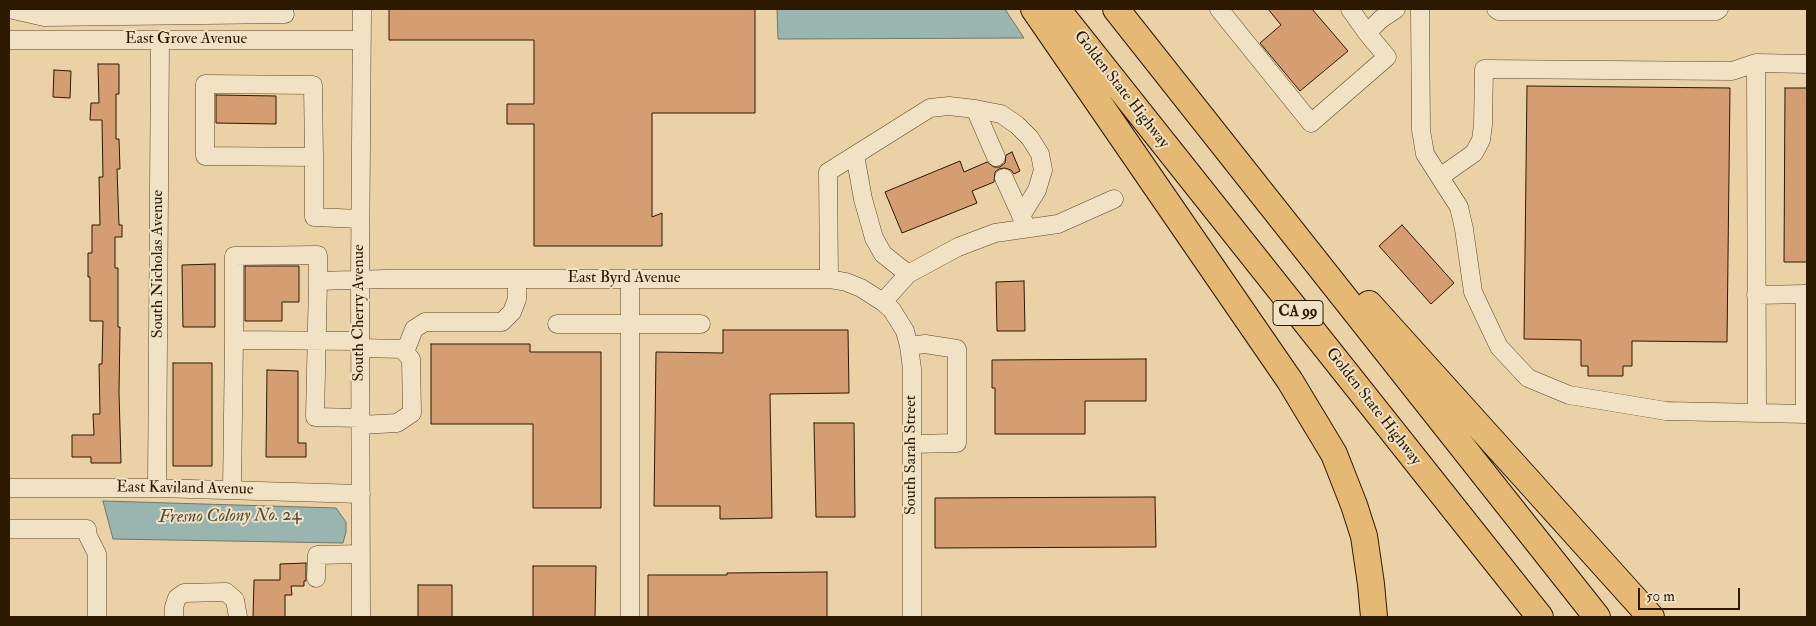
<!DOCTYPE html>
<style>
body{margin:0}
#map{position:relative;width:1816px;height:626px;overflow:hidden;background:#ead1a6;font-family:"IM FELL Double Pica",serif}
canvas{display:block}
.frame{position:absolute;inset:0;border:10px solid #2c1900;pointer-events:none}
.scale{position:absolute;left:1638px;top:588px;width:102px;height:22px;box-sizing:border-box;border:2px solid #2c1900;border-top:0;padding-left:6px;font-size:15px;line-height:18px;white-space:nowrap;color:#2c1900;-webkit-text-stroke:4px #f1e1c5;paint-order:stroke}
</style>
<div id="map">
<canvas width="1816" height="626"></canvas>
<div class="frame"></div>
<div class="scale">50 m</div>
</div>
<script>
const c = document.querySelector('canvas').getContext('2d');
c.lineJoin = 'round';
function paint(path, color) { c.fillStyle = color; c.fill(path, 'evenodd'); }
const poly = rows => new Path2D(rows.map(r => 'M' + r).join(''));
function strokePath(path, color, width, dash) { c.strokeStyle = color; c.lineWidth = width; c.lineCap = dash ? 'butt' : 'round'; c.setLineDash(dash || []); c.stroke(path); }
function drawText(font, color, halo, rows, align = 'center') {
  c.font = font + ' "IM FELL Double Pica",serif'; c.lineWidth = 4; c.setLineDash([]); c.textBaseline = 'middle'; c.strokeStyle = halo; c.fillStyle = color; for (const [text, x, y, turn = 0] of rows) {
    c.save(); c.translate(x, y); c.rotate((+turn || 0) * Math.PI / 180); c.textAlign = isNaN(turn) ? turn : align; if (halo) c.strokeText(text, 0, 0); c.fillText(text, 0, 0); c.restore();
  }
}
const water = poly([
 [777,9,1005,9,1024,38,778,39,777,9],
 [103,501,336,508,346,522,346,532,343,543,113,539,103,501]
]);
paint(water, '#9ab5af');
strokePath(water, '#6e7769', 1);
const building = poly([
 [389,9,755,9,755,113,652,113,652,217,662,213,662,246,534,246,534,124,507,124,507,104,534,104,534,40,389,40,389,9],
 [1268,9,1312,9,1348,51,1300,91,1260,43,1281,25,1268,9],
 [98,64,119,64,119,94,116,94,116,139,119,139,120,169,117,169,119,225,122,225,122,237,115,237,115,268,118,268,118,327,120,327,119,393,121,463,91,463,91,457,72,457,72,435,94,435,93,414,100,414,99,364,102,364,103,321,90,321,90,277,88,277,88,253,92,253,92,225,100,225,99,177,103,177,102,120,90,120,91,103,99,103,98,64],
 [54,70,71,71,70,98,53,97,54,70],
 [1527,86,1730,88,1727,342,1632,341,1632,366,1623,366,1623,376,1588,376,1588,366,1581,366,1581,340,1524,339,1527,86],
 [1785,88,1807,88,1807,262,1784,262,1785,88],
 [216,95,276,96,276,124,216,123,216,95],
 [1012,152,1020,171,1014,174,1011,170,1005,168,999,169,995,172,994,182,972,191,977,203,902,233,885,192,960,161,964,172,987,162,994,167,1000,167,1005,163,1006,155,1012,152],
 [1402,225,1454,283,1431,304,1379,246,1402,225],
 [215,264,215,327,183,327,182,265,215,264],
 [245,266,299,266,299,302,282,302,282,321,245,321,245,266],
 [1024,281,1025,331,997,331,996,282,1024,281],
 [723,330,848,330,849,393,770,394,772,518,720,519,720,506,654,506,656,352,723,353,723,330],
 [431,344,530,344,530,352,601,352,601,508,533,508,533,424,431,424,431,344],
 [1146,359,1146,401,1085,401,1085,434,995,434,995,388,992,388,992,360,1146,359],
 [173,363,212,363,212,466,173,466,173,363],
 [267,370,298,371,298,443,306,443,306,457,266,457,267,370],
 [814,423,854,423,855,517,816,517,814,423],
 [1155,497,1156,547,935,548,935,498,1155,497],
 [306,563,306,581,304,581,304,586,291,586,292,595,285,595,285,617,253,617,254,580,280,580,280,564,306,563],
 [533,566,596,566,595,617,533,617,533,566],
 [827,572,827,617,648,617,648,575,727,575,727,573,827,572],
 [418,585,452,585,452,617,418,617,418,585]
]);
paint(building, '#d59e72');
strokePath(building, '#2c1900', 1);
const minor = poly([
 [9,9,44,17,285,14],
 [1219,9,1311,123,1387,57,1367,33,1381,19,1396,9],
 [1350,9,1367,33],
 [1420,9,1421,130,1425,154,1459,207,1464,229,1473,292,1499,347,1528,378,1569,395,1666,411,1807,414],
 [1496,9,1499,11,1716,11,1719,9],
 [9,40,362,40],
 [1756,63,1757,412],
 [975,109,1001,114,1017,125,1030,138,1040,154,1043,170,1037,190,1021,216],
 [855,155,863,199,874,238,883,254,908,274],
 [314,157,205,156,205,84,313,85,314,157,314,217,360,219],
 [1440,177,1474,153,1481,140,1483,125,1484,69,1732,71,1756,63,1807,64],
 [1004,178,1025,224],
 [630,279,630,617],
 [829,279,828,172,930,108,949,106,975,109,996,157],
 [1756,295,1807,294],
 [883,302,908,274,958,247,995,233,1058,224,1114,199],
 [557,324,701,324],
 [1805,334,1805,294],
 [234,340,234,256,318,255,318,281],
 [909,346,925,344,957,349,957,443,912,444],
 [360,348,402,349,411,359,412,413,397,423,361,425],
 [405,352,414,329,425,322,502,322,512,312,517,299,517,279],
 [1805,413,1805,334,1807,334],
 [360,418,315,417,318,281,386,279,829,279,846,282,861,288,883,302,892,310,905,331,909,346,912,369,912,617],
 [9,488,157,488,361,494],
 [157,488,160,41],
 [232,490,234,340,360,341],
 [9,529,87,529,88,536,97,554,97,617],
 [316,578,317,555,361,554],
 [174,617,174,607,177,598,184,593,226,592,235,600,238,617],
 [361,617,360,279,362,9]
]);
const highway = poly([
 [1034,9,1290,381,1334,454,1354,505,1364,536,1371,584,1374,617],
 [1057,9,1540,617],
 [1116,9,1597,617],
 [1369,304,1651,617]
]);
strokePath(minor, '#5c472a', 19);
strokePath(highway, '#2c1900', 28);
strokePath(minor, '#f1e1c5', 18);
strokePath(highway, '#e5b873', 26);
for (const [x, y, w] of [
 [1298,313,50]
]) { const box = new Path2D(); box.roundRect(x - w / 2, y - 12.5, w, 25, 4); c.fillStyle = '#f1e1c5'; c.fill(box); strokePath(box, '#2c1900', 1); }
drawText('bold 15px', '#2c1900', null, [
 ["CA 99",1298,313]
]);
drawText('16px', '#2c1900', '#f1e1c5', [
 ["East Grove Avenue",186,40],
 ["Golden State Highway",1121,90,52],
 ["South Nicholas Avenue",159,264,-90],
 ["East Byrd Avenue",624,279],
 ["South Cherry Avenue",360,313,-90],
 ["Golden State Highway",1373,407,52],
 ["South Sarah Street",912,455,-90],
 ["East Kaviland Avenue",185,489,1]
]);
drawText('italic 18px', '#4d4835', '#f1e1c5', [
 ["Fresno Colony No. 24",230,517,-1]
]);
</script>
